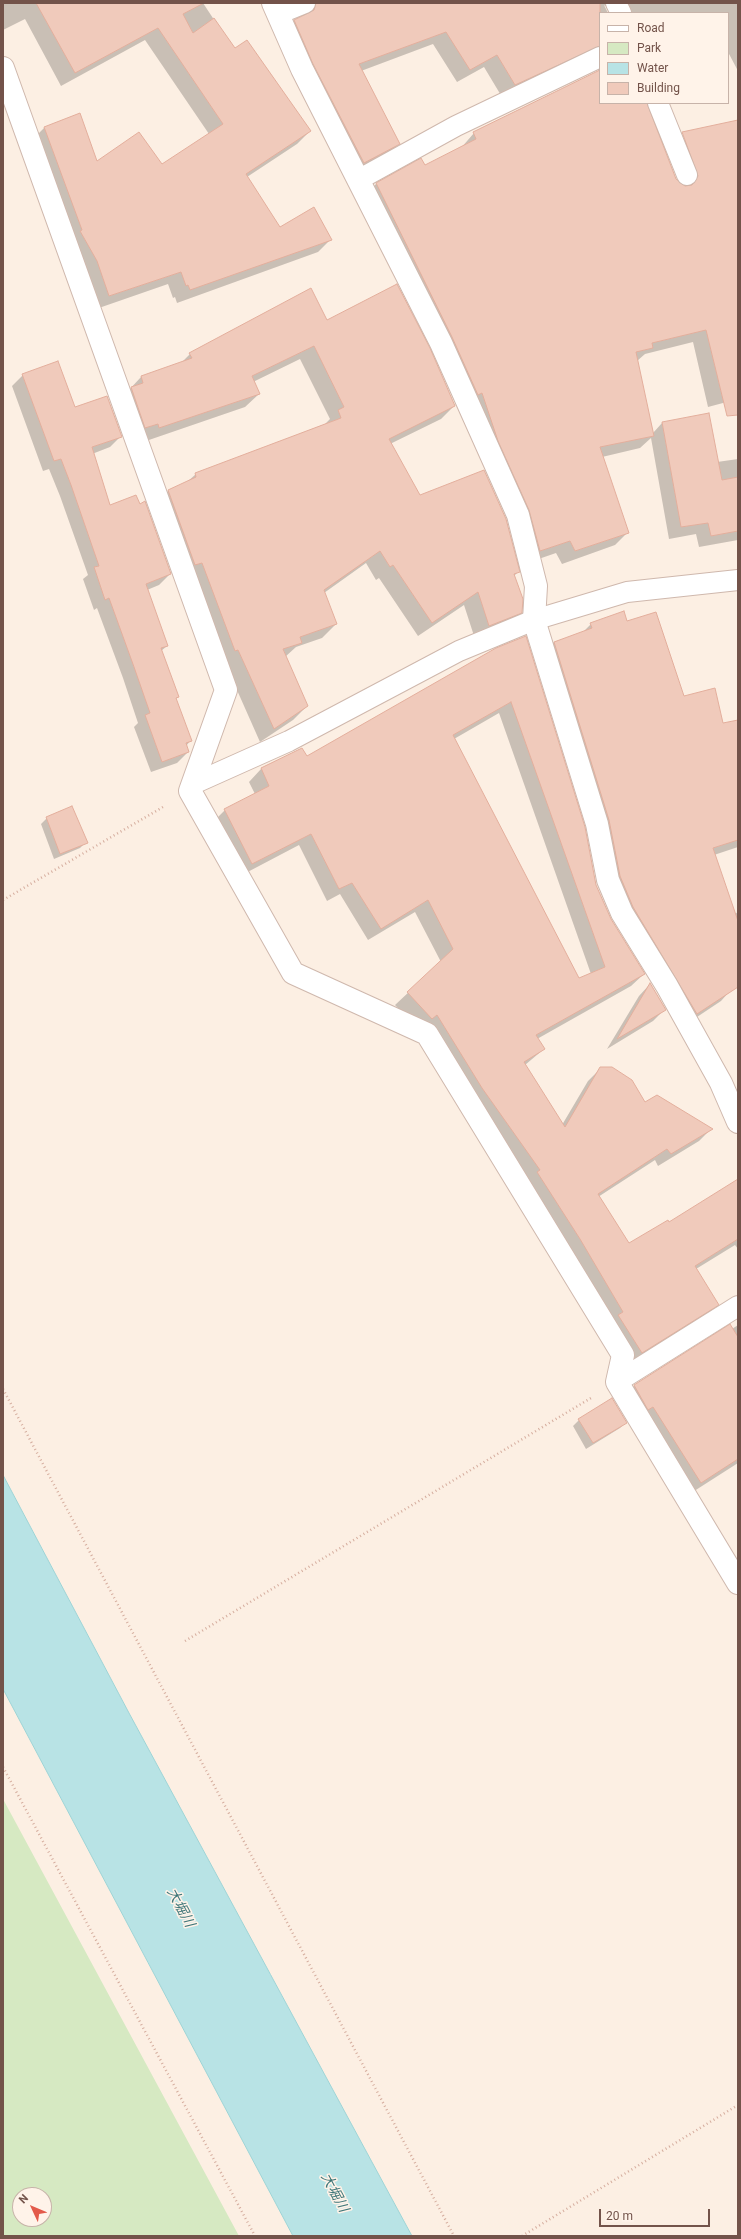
<!DOCTYPE html>
<meta charset="utf-8">
<style>
body{margin:0}
#map{position:relative;width:741px;height:2239px;overflow:hidden;background:#fcefe3;font-family:Roboto,sans-serif}
canvas{display:block}
.frame{position:absolute;inset:0;border:4px solid #73534a;pointer-events:none}
.legend{position:absolute;left:599px;top:12px;width:130px;height:92px;box-sizing:border-box;background:#fff3e9;border:1px solid #c7b3a9;margin:0;padding:5px 7px;list-style:none;font-size:12px;color:#73534a}
.legend li{display:flex;align-items:center;gap:8px;height:20px}
.legend b{width:20px;border:1px solid #c7b3a9}
.north{position:absolute;left:12px;top:2187px;width:40px;height:40px;box-sizing:border-box;background:#fff3e9;border:1px solid #c7b3a9;border-radius:50%;rotate:314deg;font-size:11px;font-weight:700;line-height:16px;text-align:center;color:#73534a}
.north::after{content:'';display:block;margin:auto;width:14px;height:18px;background:#e35a4a;clip-path:polygon(50% 0,100% 100%,50% 72%,0 100%)}
.scale{position:absolute;left:599px;top:2209px;width:111px;height:18px;box-sizing:border-box;border:2px solid #73534a;border-top:0;padding-left:5px;font-size:12px;line-height:14px;white-space:nowrap;color:#73534a;-webkit-text-stroke:3px #fff3e9;paint-order:stroke}
</style>
<div id="map">
<canvas width="741" height="2239"></canvas>
<div class="frame"></div>
<ul class="legend">
<li><b style="height:5px;background:#fff"></b>Road</li>
<li><b style="height:11px;background:#d6e9c2"></b>Park</li>
<li><b style="height:11px;background:#b8e3e5"></b>Water</li>
<li><b style="height:11px;background:#f0cabb"></b>Building</li>
</ul>
<div class="north">N</div>
<div class="scale">20 m</div>
</div>
<script>
const c = document.querySelector('canvas').getContext('2d');
c.lineJoin = 'round';
function paint(path, color) { c.fillStyle = color; c.fill(path, 'evenodd'); }
const poly = rows => new Path2D(rows.map(r => 'M' + r).join(''));
function strokePath(path, color, width, dash) { c.strokeStyle = color; c.lineWidth = width; c.lineCap = dash ? 'butt' : 'round'; c.setLineDash(dash || []); c.stroke(path); }
function drawText(font, color, halo, rows, align = 'center') {
  c.font = font + ' Roboto,"Noto Sans JP",sans-serif'; c.lineWidth = 3; c.setLineDash([]); c.textBaseline = 'middle'; c.strokeStyle = halo; c.fillStyle = color; for (const [text, x, y, turn = 0] of rows) {
    c.save(); c.translate(x, y); c.rotate((+turn || 0) * Math.PI / 180); c.textAlign = isNaN(turn) ? turn : align; if (halo) c.strokeText(text, 0, 0); c.fillText(text, 0, 0); c.restore();
  }
}
paint(poly([
 [3,1799,239,2236,3,2236],
 [20,2195,44,2195,44,2219,20,2219]
]), '#d6e9c2');
const water = poly([
 [3,1475,129,1713,412,2236,293,2236,3,1689,3,1475]
]);
paint(water, '#b8e3e5');
strokePath(water, '#9ed4d6', 1);
paint(poly([
 [3,3,203,3,234,50,310,131,297,144,247,177,279,228,331,239,318,252,177,303,175,297,173,298,168,284,96,309,31,141,44,128,79,115,97,163,161,166,209,134,145,40,61,86,25,19,3,30],
 [268,3,738,3,738,71,728,52,728,13,614,13,604,5,608,13,600,13,600,103,645,103,676,180,685,187,672,153,685,140,738,127,738,399,708,407,693,342,645,354,637,361,653,433,662,423,717,462,738,459,738,540,699,547,696,534,669,539,651,438,640,448,602,457,628,532,615,545,562,564,556,553,527,563,517,523,363,197,376,184,421,160,425,166,461,148,474,133,599,72,594,61,502,97,484,67,457,82,433,44,361,71,399,143,386,156,351,175,282,34,295,21,303,16,303,11],
 [327,321,454,406,441,419,390,444,419,496,518,572,514,576,521,612,507,626,475,639,464,605,418,636,379,578,376,580,366,563,324,593,336,624,322,638,296,647,285,657,307,706,293,720,260,742,155,505,168,491,187,482,196,474,325,424,330,419,300,359,253,382,259,394,245,407,146,441,128,391,141,377,180,364,190,354],
 [23,375,121,436,110,447,92,454,109,506,170,574,159,585,147,590,167,646,161,651,178,697,175,700,191,740,186,746,188,752,177,763,151,772,134,727,138,723,123,678,97,608,94,610,83,579,88,575,60,496,49,469,43,471,12,386],
 [626,622,684,697,722,724,738,721,738,847,714,855,735,914,738,912,738,982,721,1001,685,1025,621,920,542,655,554,642,582,633,591,624],
 [496,650,610,920,644,974,631,986,537,1039,544,1049,525,1065,562,1125,588,1081,601,1068,645,1104,711,1129,699,1141,658,1166,655,1160,598,1197,629,1244,669,1223,738,1180,738,1249,735,1245,696,1269,717,1304,705,1317,629,1365,419,1031,395,1005,441,962,415,912,368,940,340,894,327,901,299,845,240,876,213,822,225,810,255,794,249,782,261,769,302,749,307,757],
 [499,713,591,974,578,979,454,739],
 [47,818,86,842,80,848,54,859,41,824],
 [650,984,665,1009,653,1021,607,1049,639,996],
 [738,1325,738,1463,688,1495,622,1398,634,1386,730,1326,732,1329],
 [579,1420,626,1422,620,1428,586,1449,573,1426]
]), '#0003');
const building = poly([
 [36,3,204,3,183,14,193,33,214,18,235,48,247,40,311,131,246,174,280,227,314,207,332,240,190,290,188,285,186,286,181,272,109,296,97,261,80,231,82,230,44,127,80,113,97,161,139,132,162,164,223,124,158,28,75,73,36,3],
 [316,3,600,3,600,46,515,85,497,55,470,70,446,32,359,64,400,144,364,163,313,64,294,20,314,10,316,3],
 [600,70,600,103,647,103,676,179,685,186,692,185,698,176,682,132,738,120,738,415,727,416,706,330,652,343,653,348,636,352,654,436,600,447,629,533,575,551,570,541,540,551,529,510,498,441,482,393,478,395,452,337,376,183,421,158,425,165,476,139,473,132,600,70],
 [397,284,430,348,455,406,389,439,420,495,484,470,506,519,520,572,514,574,523,599,522,613,489,626,478,592,432,623,393,565,390,567,380,551,324,590,337,624,300,637,302,643,283,649,308,706,274,729,238,650,235,651,202,563,195,565,168,490,196,477,195,473,341,418,338,410,344,407,314,346,252,376,260,394,159,428,158,424,145,428,131,387,143,383,141,376,192,358,189,353,311,288,327,320,397,284],
 [58,361,75,407,107,396,122,437,92,447,110,505,136,495,140,504,145,501,171,574,146,584,168,646,161,648,179,697,176,698,192,741,186,743,189,752,162,762,145,715,150,713,134,667,109,598,105,600,94,567,99,566,71,485,61,459,54,461,22,374,58,361],
 [709,413,722,480,738,477,738,531,711,536,708,523,681,527,662,422,709,413],
 [624,611,627,621,656,612,684,696,715,688,723,723,738,720,738,840,713,848,738,921,738,987,697,1014,633,907,620,876,609,820,554,642,592,628,590,623,624,611],
 [526,636,585,827,596,885,611,919,645,974,536,1035,545,1049,524,1062,565,1127,600,1067,612,1067,632,1080,645,1102,657,1095,713,1129,671,1154,667,1149,598,1194,629,1243,668,1220,669,1222,738,1179,738,1239,695,1266,719,1305,642,1353,618,1315,623,1312,580,1239,537,1172,540,1170,482,1088,437,1015,432,1019,407,992,453,949,428,900,381,929,352,883,339,889,311,834,252,864,224,809,269,786,261,768,302,748,307,756,496,648,526,636],
 [511,702,605,967,579,978,453,735,511,702],
 [72,806,88,843,60,854,46,817,72,806],
 [650,983,666,1010,617,1039,650,983],
 [730,1324,738,1337,738,1459,701,1483,653,1407,648,1410,634,1385,730,1324],
 [612,1398,627,1423,593,1443,578,1419,612,1398]
]);
paint(building, '#f0cabb');
strokePath(building, '#e3ae9c', 1);
const lane = poly([
 [616,3,621,13],
 [278,14,305,3],
 [658,103,687,175],
 [358,180,456,126,600,57],
 [193,784,289,741,459,651,534,620,627,592,738,580],
 [617,1382,738,1306]
]);
const street = poly([
 [273,3,302,69,441,343,518,515,536,586,534,620,597,824,608,880,622,913,667,986,721,1083,738,1122],
 [3,68,226,690,190,791,293,973,427,1034,623,1355,617,1382,738,1583]
]);
strokePath(lane, '#cfb8ad', 22);
strokePath(street, '#cfb8ad', 24);
strokePath(poly([
 [3,900,163,807],
 [3,1389,454,2236],
 [185,1641,591,1398],
 [3,1767,255,2236],
 [522,2236,738,2105]
]), '#d5ad9e', 2.5, [1, 3]);
strokePath(lane, '#fff', 20);
strokePath(street, '#fff', 22);
drawText('italic 14px', '#3e7678', '#fff3e9', [
 ["大堀川",180,1908,62],
 ["大堀川",334,2193,62]
]);
</script>
